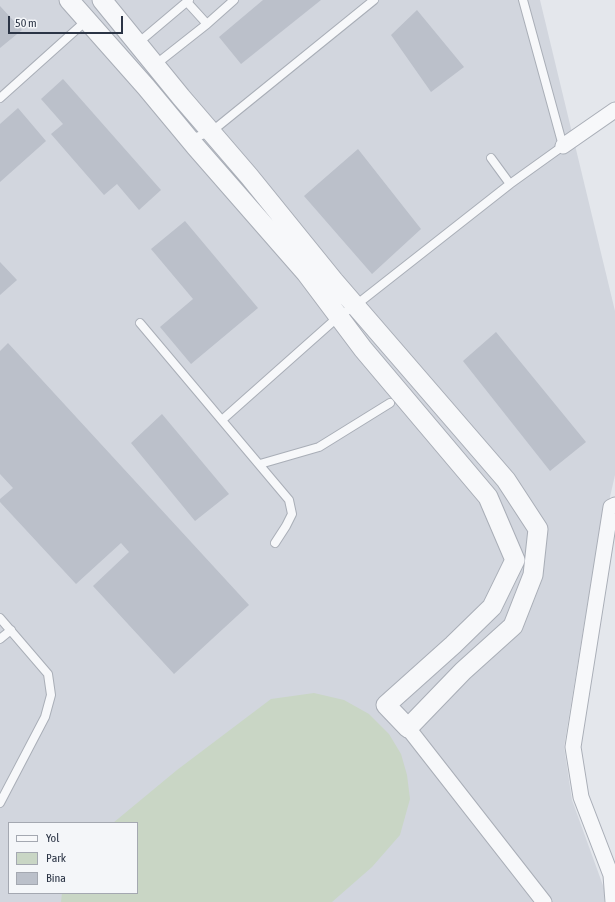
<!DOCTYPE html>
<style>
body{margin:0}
#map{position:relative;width:615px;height:902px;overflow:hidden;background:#e4e7ec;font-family:"Asap Condensed",sans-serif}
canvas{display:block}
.legend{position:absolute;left:8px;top:822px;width:130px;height:72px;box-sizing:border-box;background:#f4f6f9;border:1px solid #a4a8b1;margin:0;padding:5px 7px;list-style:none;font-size:12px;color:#2b3445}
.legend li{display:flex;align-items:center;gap:8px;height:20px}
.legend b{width:20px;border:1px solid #a4a8b1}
.scale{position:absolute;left:8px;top:16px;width:115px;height:18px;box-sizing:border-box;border:2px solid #2b3445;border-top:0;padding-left:5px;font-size:12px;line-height:14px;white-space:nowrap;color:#2b3445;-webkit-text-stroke:3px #f4f6f9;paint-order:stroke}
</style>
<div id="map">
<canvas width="615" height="902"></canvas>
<ul class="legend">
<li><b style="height:5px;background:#f7f8fa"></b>Yol</li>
<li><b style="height:11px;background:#c9d6c5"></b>Park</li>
<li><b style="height:11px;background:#bbc0ca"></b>Bina</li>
</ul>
<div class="scale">50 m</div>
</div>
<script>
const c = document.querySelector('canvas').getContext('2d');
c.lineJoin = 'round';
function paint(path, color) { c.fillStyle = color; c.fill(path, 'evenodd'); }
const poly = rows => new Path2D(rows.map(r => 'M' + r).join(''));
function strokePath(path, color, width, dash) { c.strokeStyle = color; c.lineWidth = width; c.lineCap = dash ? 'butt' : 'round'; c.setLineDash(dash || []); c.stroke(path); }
paint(poly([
 [0,0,540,0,615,311,615,475,592,576,564,747,572,800,605,891,604,902,0,902],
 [9,823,137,823,137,893,9,893]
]), '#d2d6de');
paint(poly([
 [314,693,344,700,369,714,389,734,401,754,407,775,410,799,400,835,372,867,332,902,61,902,62,893,137,893,137,823,113,823,177,770,271,699]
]), '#c9d6c5');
paint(poly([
 [263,0,321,0,241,64,219,37],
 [0,6,22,30,0,48],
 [417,10,464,67,431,92,391,35],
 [63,79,161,190,139,210,117,184,104,195,51,134,63,124,41,99],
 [18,108,46,141,0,182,0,124],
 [358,149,421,229,372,274,304,196],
 [185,221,258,308,191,364,160,327,193,299,151,249],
 [0,262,17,280,0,295],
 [496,332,586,442,550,471,463,361],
 [8,343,249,605,174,674,93,586,129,552,121,543,76,584,0,502,0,499,13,488,0,474,0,351],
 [162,414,229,494,195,521,131,443]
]), '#bbc0ca');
const service = poly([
 [187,2,207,24],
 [138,43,189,0],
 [155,65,207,24,234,0],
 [0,98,87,20],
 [190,139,211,132,374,0],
 [491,158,510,184],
 [140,323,289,500,292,514,286,526,275,543],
 [222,420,338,317,356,305,510,184,563,146,523,0],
 [260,464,319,447,390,403],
 [0,618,48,674,51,695,45,717,0,803],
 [0,639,11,630]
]);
const minor = poly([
 [563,146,615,110],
 [408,728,544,902],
 [613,902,611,875,581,797,573,747,611,507,615,505]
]);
const tertiary = poly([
 [69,0,146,87,195,146,306,273,363,349,488,497,515,560,492,607,453,645,386,705,408,728,463,671,513,626,533,575,538,529,506,480,334,281,249,176,181,97,102,0]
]);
strokePath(service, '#a9aeb7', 10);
strokePath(minor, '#a9aeb7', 17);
strokePath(tertiary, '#a9aeb7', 21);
strokePath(service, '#f7f8fa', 8);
strokePath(minor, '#f7f8fa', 15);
strokePath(tertiary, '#f7f8fa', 19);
</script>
